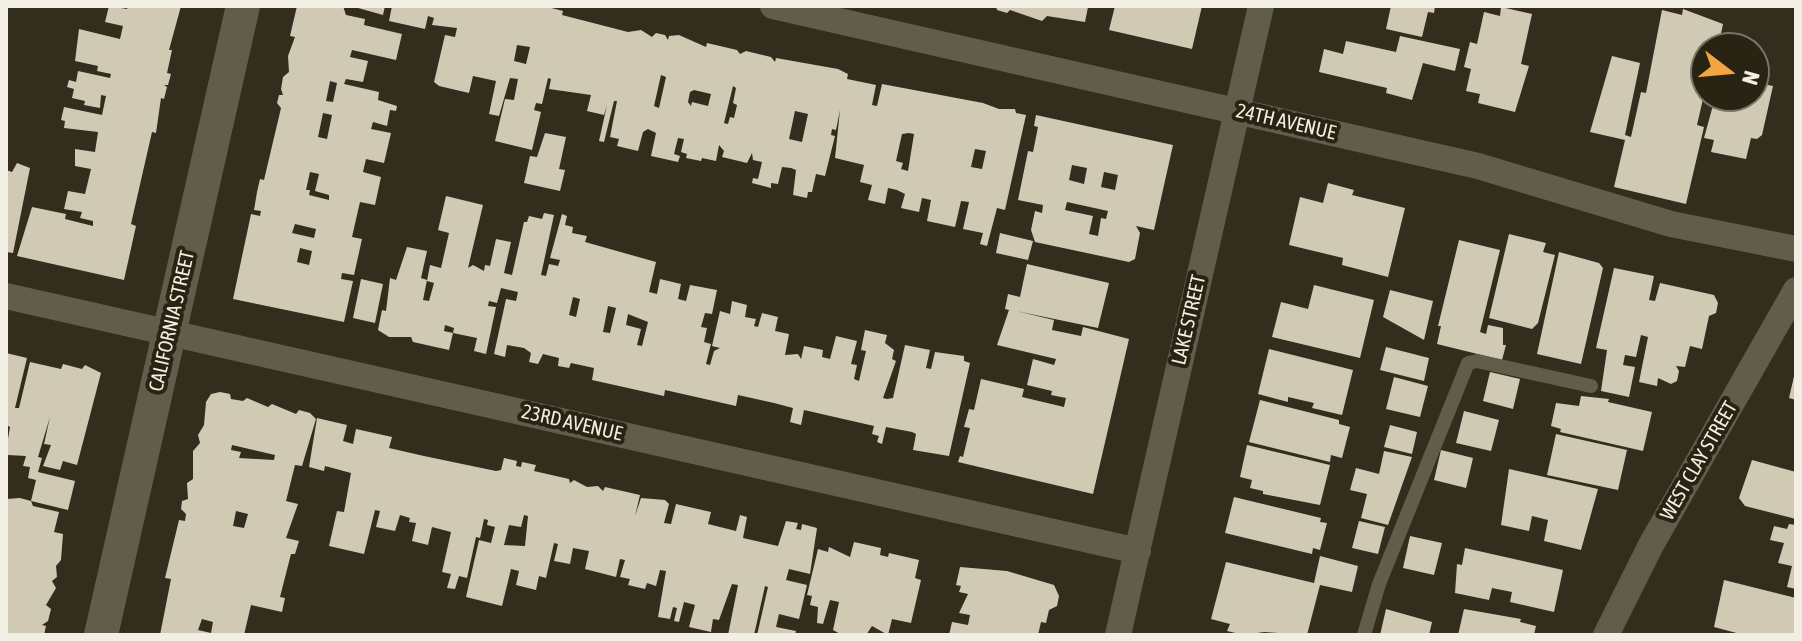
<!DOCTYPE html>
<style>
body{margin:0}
#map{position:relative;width:1802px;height:641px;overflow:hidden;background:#322d1c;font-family:"Asap Condensed",sans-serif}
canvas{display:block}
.frame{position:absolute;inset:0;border:8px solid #f1eee3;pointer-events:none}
.north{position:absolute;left:1690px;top:32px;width:80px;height:80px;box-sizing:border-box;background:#282312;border:2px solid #787466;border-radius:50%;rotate:106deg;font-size:22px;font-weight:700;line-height:32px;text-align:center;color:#f1eee3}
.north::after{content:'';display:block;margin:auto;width:28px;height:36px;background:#f2a540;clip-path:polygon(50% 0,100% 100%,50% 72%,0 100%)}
</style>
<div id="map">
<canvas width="1802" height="641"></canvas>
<div class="frame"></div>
<div class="north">N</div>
</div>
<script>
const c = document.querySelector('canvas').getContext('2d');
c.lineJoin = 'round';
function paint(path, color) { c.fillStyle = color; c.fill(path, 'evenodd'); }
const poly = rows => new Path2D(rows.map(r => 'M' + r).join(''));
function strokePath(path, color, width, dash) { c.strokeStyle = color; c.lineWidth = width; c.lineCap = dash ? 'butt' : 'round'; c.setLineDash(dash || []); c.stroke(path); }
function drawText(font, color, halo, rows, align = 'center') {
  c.font = font + ' "Asap Condensed",sans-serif'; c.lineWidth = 8; c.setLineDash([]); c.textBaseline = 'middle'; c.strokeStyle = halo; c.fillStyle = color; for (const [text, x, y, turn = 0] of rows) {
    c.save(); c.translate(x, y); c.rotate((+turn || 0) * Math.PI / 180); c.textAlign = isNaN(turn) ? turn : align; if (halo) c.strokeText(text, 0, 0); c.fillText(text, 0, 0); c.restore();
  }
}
paint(poly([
 [109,6,127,9,128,6,181,6,169,50,172,50,167,73,171,74,168,85,164,85,167,87,164,99,161,98,156,133,152,132,131,224,136,226,124,280,17,256,32,207,66,214,65,219,93,226,93,221,80,218,82,212,64,209,68,191,85,194,91,169,75,166,75,149,95,152,98,132,64,128,65,121,61,120,64,107,102,115,106,96,101,95,100,108,84,105,85,101,72,98,74,89,67,87,69,80,76,82,78,71,110,78,111,74,97,71,98,66,75,61,79,29,120,39,123,26,105,22],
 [297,6,343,6,346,15,365,19,364,25,402,34,396,60,352,50,350,57,368,61,363,82,346,79,344,84,379,92,378,100,397,106,396,111,390,110,387,126,373,122,371,129,391,133,384,163,366,159,363,172,381,177,375,205,360,202,352,237,362,239,354,275,342,273,341,279,353,281,344,322,233,299,251,214,260,216,261,211,254,210,257,192,260,179,264,180,281,108,277,103,279,95,283,95,281,89,283,77,289,72,288,56,295,37,290,36],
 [330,81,337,83,333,102,326,101],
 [323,113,332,115,327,139,318,137],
 [310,172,319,174,315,191,329,195,329,200,309,195,310,190,306,190],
 [295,224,316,229,314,238,292,233],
 [300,248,312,251,309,265,297,262],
 [351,6,385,6,383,15],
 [392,6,544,6,563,11,562,15,628,32,641,30,652,37,656,33,665,35,668,40,669,36,679,35,706,47,707,43,737,50,740,54,746,51,771,57,775,62,776,58,838,69,848,74,847,79,876,85,872,105,877,106,882,84,983,103,999,109,1015,109,1016,113,1026,115,1005,210,997,208,987,246,980,244,983,233,963,229,969,202,961,201,955,227,927,221,931,200,922,198,919,212,901,208,905,194,897,190,888,188,885,204,868,200,872,185,860,182,864,165,835,158,840,110,836,130,832,129,831,135,835,136,825,176,816,174,812,192,808,192,807,198,793,195,796,170,791,168,782,167,778,184,771,183,771,188,752,183,753,178,758,179,762,162,753,160,752,153,747,163,722,157,724,151,719,145,716,161,702,158,701,161,686,158,687,154,681,152,684,139,678,138,674,154,680,156,678,162,651,156,656,133,648,129,643,132,638,151,617,146,619,139,610,137,617,101,614,101,604,142,599,141,607,105,604,115,587,111,591,95,549,89,551,79,548,78,542,104,536,103,534,110,541,112,532,150,495,141,505,99,514,100,518,79,510,78,499,116,489,114,496,81,473,76,469,93,439,86,434,82,445,35,455,37,457,28,432,25,434,18,428,16,425,29,389,21],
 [517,45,530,47,526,64,514,61],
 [661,75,666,77,659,108,654,106],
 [733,86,736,88,733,103,737,105,734,118,730,117,728,124,724,123],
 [694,90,711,94,708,106,692,102,691,106,688,102,690,92],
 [795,111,808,114,802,142,789,139],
 [909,133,914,134,908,171,901,169,903,163,896,161,902,134],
 [975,149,986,151,982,169,971,167],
 [996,6,1086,6,1088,7,1085,22,1047,16,1042,21,1010,10,1007,13,997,10],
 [1115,6,1202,6,1192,49,1109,30],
 [1391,6,1435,6,1434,13,1428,12,1422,37,1386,29],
 [1501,7,1532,14,1521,64,1529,66,1515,112,1478,103,1480,94,1466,91,1471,69,1464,67,1470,42,1477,44,1484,12,1500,16],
 [1683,9,1723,24,1718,48,1706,48,1706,86,1697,125,1704,127,1686,204,1614,187,1625,140,1590,132,1612,56,1640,63,1625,135,1631,137,1641,92,1646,93,1662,10,1682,15],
 [1400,36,1460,49,1455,71,1423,63,1412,100,1386,93,1387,88,1319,72,1324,49,1343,54,1346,41,1396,52],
 [1754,82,1773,86,1762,135,1757,139,1751,138,1746,159,1711,152,1714,140,1704,138,1715,98,1754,96],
 [1036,115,1173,145,1154,230,1136,226,1140,233,1135,259,1129,262,1035,242,1031,230,1035,211,1042,213,1043,205,1018,200,1028,151,1033,152,1038,127,1034,126],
 [1072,165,1087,168,1084,184,1069,180],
 [1104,172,1118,175,1115,190,1101,187],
 [1067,202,1108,211,1106,219,1101,218,1098,236,1089,234,1093,216,1065,210],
 [545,133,566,137,559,169,565,170,560,191,524,183,530,156,537,157],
 [17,163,30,168,13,253,6,252,6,170,12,172],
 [1328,183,1354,190,1352,195,1405,208,1388,277,1342,265,1343,258,1289,245,1300,197,1323,203],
 [446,196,483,205,468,268,473,265,484,271,485,265,490,266,496,239,511,242,504,273,512,275,524,222,527,222,529,216,542,219,544,213,554,215,541,275,546,276,549,264,558,266,560,260,550,258,562,214,567,216,565,225,573,227,572,233,587,236,585,242,656,262,649,292,657,294,660,279,681,284,678,299,686,301,690,285,717,290,712,314,705,313,701,327,707,328,704,342,711,344,706,364,710,365,714,351,720,348,712,346,720,311,730,314,732,301,747,305,745,317,756,319,754,326,758,327,762,313,778,317,775,331,789,334,785,355,798,354,801,359,804,346,823,350,822,357,830,359,836,336,857,341,851,364,857,365,854,379,859,381,866,351,861,350,865,330,887,335,885,343,894,350,892,359,896,361,883,398,887,399,893,398,905,345,930,350,926,368,931,369,935,352,964,356,964,361,970,363,949,456,913,450,916,434,912,432,886,427,882,444,877,442,879,436,872,434,874,426,804,410,801,425,790,422,793,408,774,403,738,395,736,406,665,390,664,396,592,380,594,368,571,363,569,368,558,366,559,358,543,354,538,364,529,362,531,353,524,348,507,345,505,357,494,354,506,299,516,301,518,292,501,288,497,303,489,301,488,306,496,307,486,354,474,351,477,338,453,333,454,328,445,325,444,331,453,333,449,350,413,342,411,337,389,337,378,330,382,310,386,311,390,278,396,280,407,247,427,251,421,278,427,280,423,300,429,301,434,283,427,281,430,265,441,268,449,233,438,230],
 [573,297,580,299,576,317,569,315],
 [608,306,616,308,610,333,603,332],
 [628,314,648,322,642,346,637,345,641,329,626,325],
 [1000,233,1033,241,1028,260,996,253],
 [1509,234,1546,243,1543,252,1555,255,1538,323,1532,329,1489,318],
 [1459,240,1500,250,1480,332,1486,334,1488,325,1503,328,1503,345,1506,345,1502,360,1437,344,1441,326,1438,326],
 [1559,252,1599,263,1603,268,1581,364,1537,354],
 [1027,264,1109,283,1098,328,1016,311,1054,320,1052,330,1081,336,1083,327,1129,339,1093,494,958,462,960,456,963,457,970,428,964,427,969,409,974,410,981,379,1024,389,1022,397,1064,407,1066,398,1051,395,1052,391,1027,385,1033,359,1054,365,1056,359,997,345,1009,310,1005,309,1008,294,1020,297],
 [1614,268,1654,276,1649,300,1655,301,1660,283,1714,295,1718,303,1716,313,1709,316,1702,349,1690,346,1685,367,1676,366,1679,371,1677,381,1671,384,1658,378,1657,386,1639,382,1648,337,1641,335,1636,357,1625,355,1623,365,1635,367,1629,397,1601,391,1607,350,1596,348],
 [361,279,383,284,375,323,353,318],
 [1314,285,1374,300,1360,358,1272,337,1281,302,1308,309],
 [1390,290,1433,301,1424,340,1383,317],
 [1386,347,1429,358,1424,381,1380,370],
 [1269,349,1353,370,1342,415,1312,408,1314,403,1288,397,1288,402,1258,394],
 [6,353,27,358,15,408,19,408,30,362,61,369,63,364,82,369,85,365,101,373,77,465,63,461,60,470,43,466,51,445,44,444,50,417,38,457,42,458,38,472,75,481,68,510,31,501,36,480,28,478,30,467,23,466,26,456,8,455,6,451,10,427,6,425],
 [1490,372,1520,379,1513,409,1483,401],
 [1795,372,1796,372,1796,400,1789,398],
 [1394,377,1428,386,1420,417,1386,409],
 [220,392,230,394,231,399,243,401,247,398,268,407,272,404,296,414,299,410,310,413,316,419,302,466,295,465,286,501,298,504,286,538,299,541,295,554,291,554,280,597,285,598,282,612,251,605,244,635,160,635,171,579,165,578,179,520,185,521,186,514,181,509,182,501,188,499,187,483,193,479,193,451,200,443,198,435,204,425,206,402,211,394],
 [232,445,275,455,274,460,239,458,241,452,231,450],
 [236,511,248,514,244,528,233,526],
 [202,619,213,622,211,633,198,630],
 [1581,396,1609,399,1608,402,1652,412,1643,451,1560,432,1561,429,1551,426,1556,403,1579,406],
 [1260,400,1339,420,1339,424,1350,427,1342,458,1331,455,1330,462,1249,442],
 [1464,411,1499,420,1491,451,1456,443],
 [317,418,347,425,343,441,353,444,356,429,392,437,389,448,424,456,496,471,501,470,504,458,517,461,516,466,521,467,522,462,536,465,534,471,569,479,570,483,574,480,587,487,598,486,603,491,605,487,640,495,635,516,641,498,665,500,669,504,664,523,671,524,676,504,711,512,708,524,736,531,740,515,747,517,743,538,778,546,786,521,798,523,796,529,801,530,802,524,817,528,810,574,789,569,786,580,807,585,799,619,779,614,776,627,796,631,795,635,757,635,768,587,765,586,754,635,728,635,738,585,732,584,719,620,713,619,711,632,689,627,695,605,684,602,679,622,674,621,677,608,673,607,670,619,658,617,666,571,660,570,656,586,647,583,645,589,628,585,630,579,620,577,625,560,620,559,616,577,585,569,589,551,573,548,570,564,554,561,558,544,554,543,546,578,539,576,536,590,516,585,519,571,511,569,502,606,466,597,479,540,491,543,495,527,487,525,488,520,484,519,480,538,476,537,467,578,459,576,455,589,447,588,451,574,442,572,451,532,432,527,428,545,412,541,416,523,409,522,410,518,400,515,395,531,376,527,380,511,375,510,364,554,329,546,337,511,344,512,351,473,325,466,324,471,309,467],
 [524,515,528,516,525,546,504,545,509,525,521,527],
 [1390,425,1417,432,1412,454,1384,447],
 [1556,434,1627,450,1618,490,1547,475],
 [1247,445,1330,465,1320,505,1263,494,1263,491,1250,488,1252,480,1240,477],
 [1441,450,1473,458,1466,488,1434,480],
 [1384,451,1412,457,1388,525,1361,518,1367,494,1350,490,1356,468,1379,474],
 [1752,460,1796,472,1796,519,1745,506,1739,498],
 [1509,469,1598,489,1581,550,1544,541,1548,520,1532,516,1529,531,1501,525],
 [1234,497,1321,518,1320,522,1327,523,1320,550,1313,548,1312,554,1225,533],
 [20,498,31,501,33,506,59,512,54,532,63,534,61,560,56,566,57,577,52,581,56,588,46,605,51,609,48,621,42,625,46,626,44,635,6,635,6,499],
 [1359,521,1385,527,1378,554,1352,548],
 [1789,524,1796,525,1796,589,1787,587,1792,566,1778,563,1784,543,1770,540,1774,526,1787,529],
 [1410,536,1442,543,1434,575,1403,568],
 [854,542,881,548,880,555,888,557,889,553,919,560,915,578,921,580,911,623,892,619,888,635,872,626,866,635,842,635,833,630,839,602,830,600,823,624,817,623,818,607,810,605,812,596,807,595,818,549,828,552,829,547,850,557],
 [1465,548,1563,570,1554,612,1510,602,1512,592,1492,588,1489,600,1455,593,1457,564,1462,565],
 [1320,556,1358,566,1352,592,1320,585,1307,635,1264,632,1244,635,1227,631,1230,624,1211,619,1226,562,1314,583],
 [960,567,1007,571,1054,585,1059,596,1057,606,1049,610,1046,623,1041,622,1038,635,949,635,952,622,968,625,970,615,959,613,968,594,959,592,961,586,956,585],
 [1724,580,1796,598,1796,635,1744,635,1714,627],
 [1386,609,1432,622,1429,635,1380,635],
 [1464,609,1521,619,1520,622,1536,626,1534,635,1458,635]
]), '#d0cab5');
strokePath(poly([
 [1364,635,1379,584,1468,363,1477,361,1591,386]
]), '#625d4a', 14);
strokePath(poly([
 [773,6,1478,166,1671,224,1796,249],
 [6,296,1138,551],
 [1118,635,1261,6],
 [1606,635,1651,545,1796,290]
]), '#625d4a', 26);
strokePath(poly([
 [101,635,243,6]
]), '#625d4a', 34);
drawText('20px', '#f1eee3', '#282312', [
 ["24TH AVENUE",1286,122,13],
 ["LAKE STREET",1189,320,-77],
 ["CALIFORNIA STREET",172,321,-77],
 ["23RD AVENUE",572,423,13],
 ["WEST CLAY STREET",1699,461,-60]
]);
</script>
